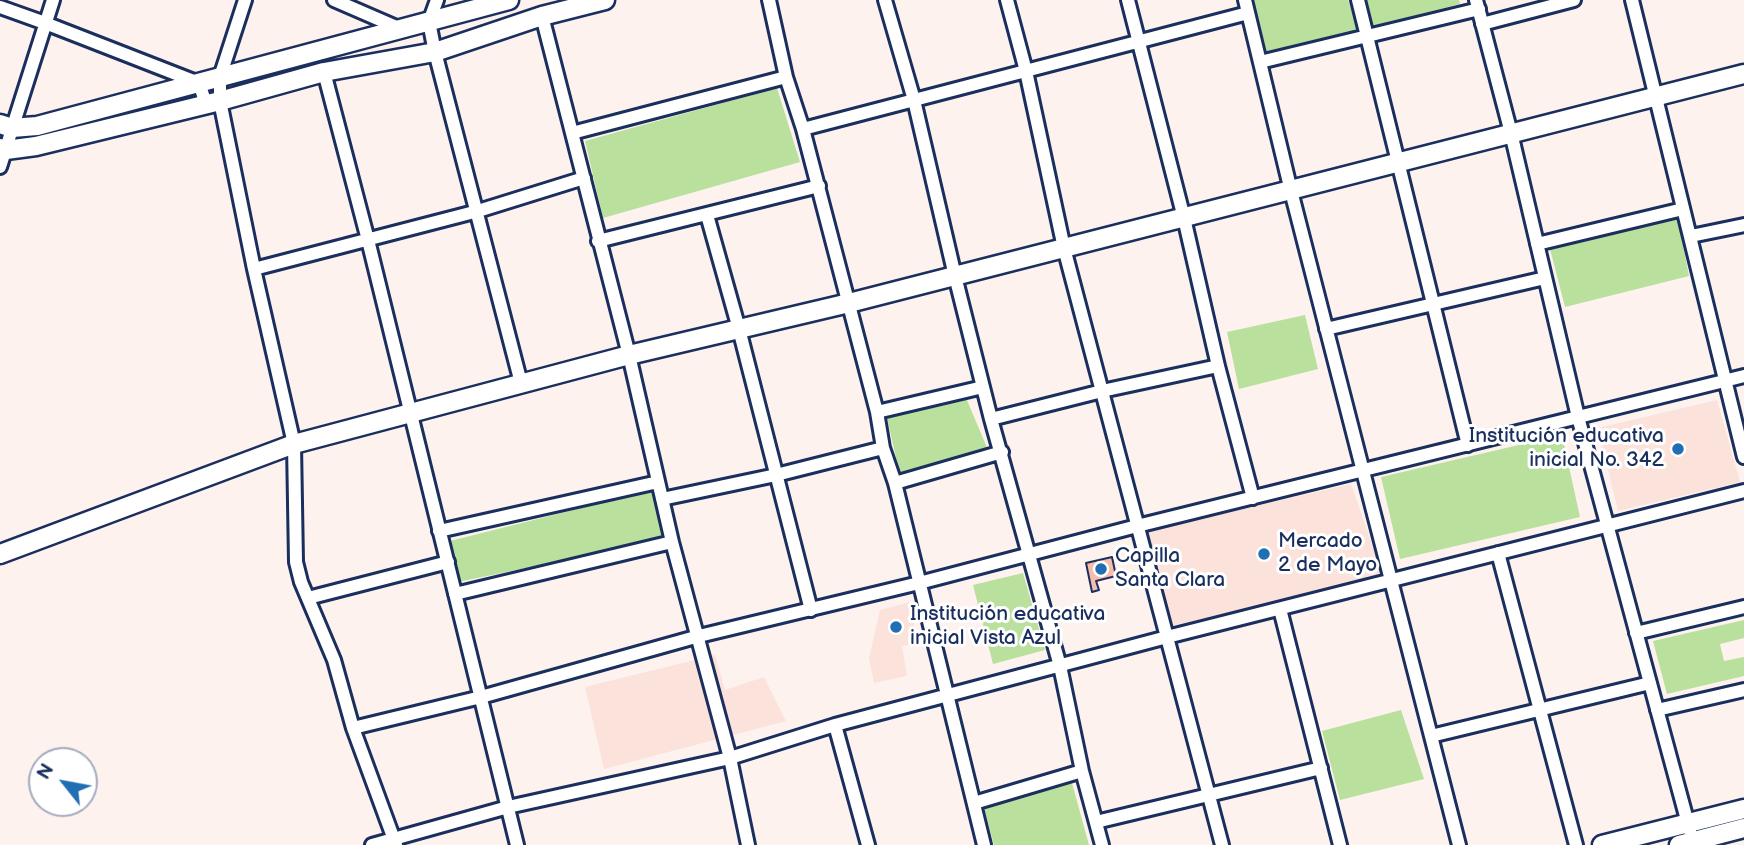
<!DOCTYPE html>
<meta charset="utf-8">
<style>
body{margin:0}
#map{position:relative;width:1744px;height:845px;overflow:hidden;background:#fdf2ee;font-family:"Balsamiq Sans",sans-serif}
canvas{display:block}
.north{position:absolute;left:28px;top:747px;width:70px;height:70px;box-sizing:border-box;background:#fff;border:2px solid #a4acbf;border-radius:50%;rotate:301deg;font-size:19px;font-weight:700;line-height:28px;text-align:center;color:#1b2f5e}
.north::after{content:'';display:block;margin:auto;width:24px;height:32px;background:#1f6fb2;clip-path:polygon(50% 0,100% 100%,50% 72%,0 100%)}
</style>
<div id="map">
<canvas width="1744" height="845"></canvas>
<div class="north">N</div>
</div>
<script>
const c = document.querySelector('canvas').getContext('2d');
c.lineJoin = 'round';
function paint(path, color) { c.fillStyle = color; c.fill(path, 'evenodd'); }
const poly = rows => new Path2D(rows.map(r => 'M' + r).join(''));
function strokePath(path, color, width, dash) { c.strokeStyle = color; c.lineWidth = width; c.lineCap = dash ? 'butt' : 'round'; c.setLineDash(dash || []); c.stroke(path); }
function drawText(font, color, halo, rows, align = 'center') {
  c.font = font + ' "Balsamiq Sans",sans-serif'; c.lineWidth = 6; c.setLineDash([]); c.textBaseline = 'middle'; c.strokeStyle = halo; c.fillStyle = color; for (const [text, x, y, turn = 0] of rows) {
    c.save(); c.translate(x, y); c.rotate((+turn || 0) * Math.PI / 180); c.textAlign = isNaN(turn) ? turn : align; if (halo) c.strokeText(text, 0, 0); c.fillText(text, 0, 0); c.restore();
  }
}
paint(poly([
 [1717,400,1740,482,1618,511,1598,428],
 [1351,484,1383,576,1172,626,1146,532],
 [910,602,918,643,902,646,907,676,874,683,869,658,880,610],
 [715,655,725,690,764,677,786,721,604,769,585,687]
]), '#fbe2da');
paint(poly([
 [1254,0,1348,0,1358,31,1267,55],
 [1364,0,1459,0,1460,4,1371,28],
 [777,88,800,162,603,218,585,141],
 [1678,219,1689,276,1565,307,1550,249],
 [1305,315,1318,369,1239,389,1227,332],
 [964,393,988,450,901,480,886,413],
 [1562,435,1580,517,1400,559,1381,477],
 [653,490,662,540,458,582,450,541],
 [1023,573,1045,650,993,664,973,585],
 [1744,620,1744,638,1720,644,1724,661,1744,657,1744,676,1667,694,1653,641],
 [1401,710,1424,779,1340,800,1322,731],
 [1072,783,1089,845,994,845,984,808]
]), '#b9e09c');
const building = poly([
 [1112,557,1116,576,1096,581,1099,590,1092,592,1086,563,1112,557]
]);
paint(building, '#f6bdac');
strokePath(building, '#1b2f5e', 2);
const street = poly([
 [245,0,220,77,220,101,254,269,294,444,296,562,301,582,334,660,353,728,396,845],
 [334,0,401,29],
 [437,0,429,22,435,52,521,383],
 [769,0,786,77,803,129,877,412,883,448,895,483,984,845],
 [885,0,914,100,955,276,991,419,1060,666,1082,771,1102,845],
 [1007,0,1026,71,1064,248,1222,845],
 [1128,0,1184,218,1218,366,1253,498],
 [1245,0,1291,191,1459,845],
 [1358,0,1468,445],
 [1476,0,1511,133,1578,417,1690,831],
 [1632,0,1744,457],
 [0,7,45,23,199,83,206,104],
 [542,16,629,355,672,542,730,758,748,845],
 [1482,24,1574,0],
 [1260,62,1479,9],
 [324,72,368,240,517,845],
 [803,129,1248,13],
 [572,133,786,77],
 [0,167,53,0],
 [707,215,739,329,811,610],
 [1691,236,1744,225],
 [598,241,819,186],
 [1537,244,1683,209],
 [254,269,478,211,584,178],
 [1326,329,1545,278],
 [877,412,983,387],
 [991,419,1102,391,1218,366],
 [895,483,1002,452],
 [662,499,776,475,883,448],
 [439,531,658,482],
 [1498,553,1576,845],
 [455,594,672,542],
 [308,598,448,562],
 [1280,609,1340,845],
 [1636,633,1744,607],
 [1657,710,1744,690],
 [835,725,868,845],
 [353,728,481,697,699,636,919,583,1137,526,1744,376],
 [1431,736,1650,683],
 [974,803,1082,771],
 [1096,822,1321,768],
 [372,845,508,807,730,758,835,725,1167,637,1744,491]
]);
const secondary = poly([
 [0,124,12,128,37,126,509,0],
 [0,148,6,150,36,146,220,101,324,72,435,52,542,16,605,0],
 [0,554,294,444,629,355,849,303,1744,74],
 [1602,845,1744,809],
 [1679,845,1744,828]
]);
strokePath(street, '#1b2f5e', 18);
strokePath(secondary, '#1b2f5e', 23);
strokePath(street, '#fff', 12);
strokePath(secondary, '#fff', 18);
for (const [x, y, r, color] of [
 [1678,449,7,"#1f6fb2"],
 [1264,554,7,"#1f6fb2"],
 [1101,569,7,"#1f6fb2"],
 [896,627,7,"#1f6fb2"]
]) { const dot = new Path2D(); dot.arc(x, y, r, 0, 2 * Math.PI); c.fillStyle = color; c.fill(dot); strokePath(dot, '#fff', 2.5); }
drawText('21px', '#1b2f5e', '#fff', [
 ["Institución educativa",1664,437,"right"],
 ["inicial No. 342",1664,461,"right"],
 ["Mercado",1278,542],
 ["2 de Mayo",1278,566],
 ["Capilla",1115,557],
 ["Santa Clara",1115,581],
 ["Institución educativa",910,615],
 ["inicial Vista Azul",910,639]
], 'left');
</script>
